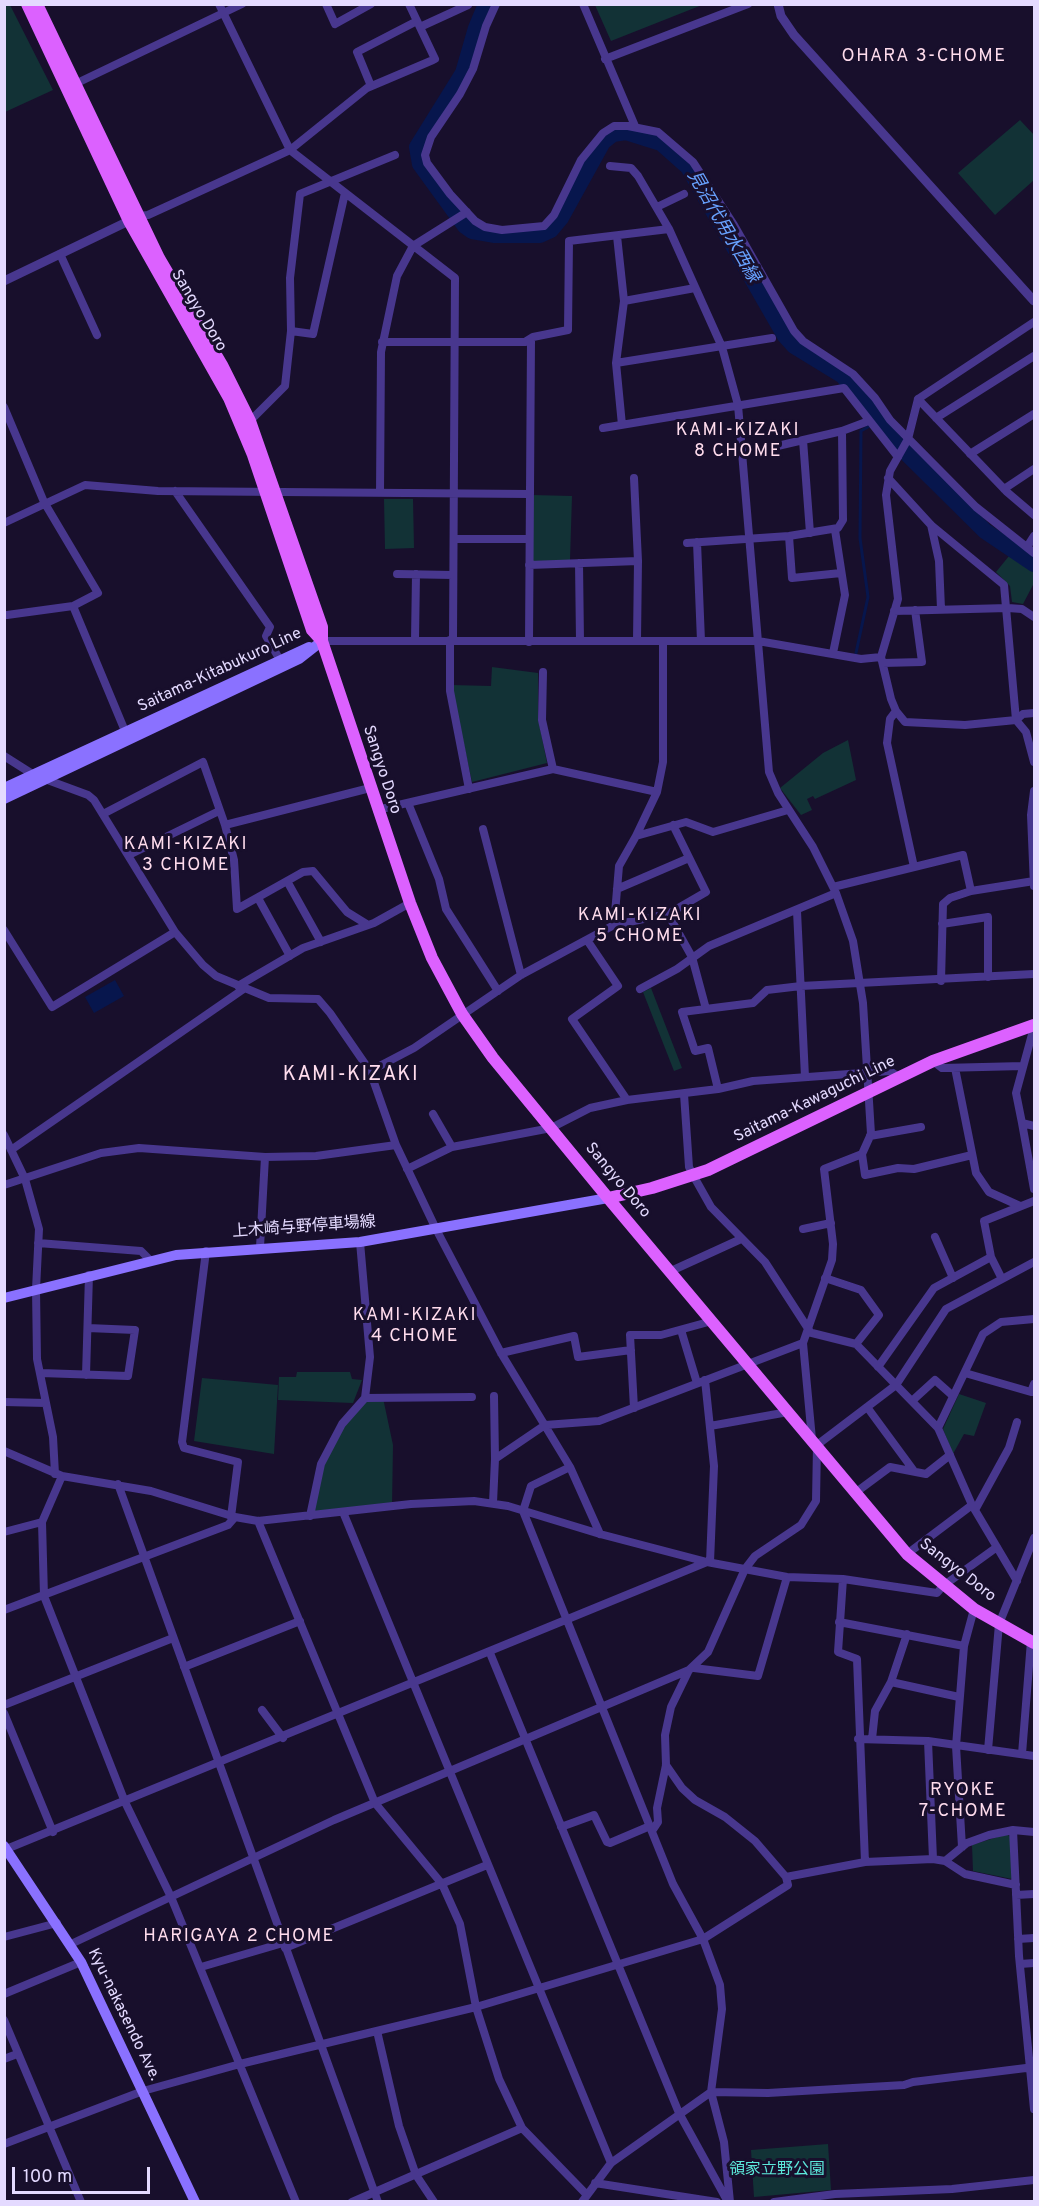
<!DOCTYPE html>
<meta charset="utf-8">
<style>
body{margin:0}
#map{position:relative;width:1039px;height:2206px;overflow:hidden;background:#180f2c;font-family:Overpass,sans-serif}
canvas{display:block}
.frame{position:absolute;inset:0;border:6px solid #e4daff;pointer-events:none}
.scale{position:absolute;left:12px;top:2167px;width:138px;height:27px;box-sizing:border-box;border:3px solid #e4daff;border-top:0;padding-left:8px;font-size:18px;line-height:21px;white-space:nowrap;color:#e4daff;-webkit-text-stroke:4px #180f2c;paint-order:stroke}
</style>
<div id="map">
<canvas width="1039" height="2206"></canvas>
<div class="frame"></div>
<div class="scale">100 m</div>
</div>
<script>
const c = document.querySelector('canvas').getContext('2d');
c.lineJoin = 'round';
function paint(path, color) { c.fillStyle = color; c.fill(path, 'evenodd'); }
const poly = rows => new Path2D(rows.map(r => 'M' + r).join(''));
function strokePath(path, color, width, dash) { c.strokeStyle = color; c.lineWidth = width; c.lineCap = dash ? 'butt' : 'round'; c.setLineDash(dash || []); c.stroke(path); }
function drawText(font, color, halo, rows, align = 'center') {
  c.font = font + ' Overpass,"Noto Sans JP",sans-serif'; c.lineWidth = 6; c.setLineDash([]); c.textBaseline = 'middle'; c.strokeStyle = halo; c.fillStyle = color; for (const [text, x, y, turn = 0] of rows) {
    c.save(); c.translate(x, y); c.rotate((+turn || 0) * Math.PI / 180); c.textAlign = isNaN(turn) ? turn : align; if (halo) c.strokeText(text, 0, 0); c.fillText(text, 0, 0); c.restore();
  }
}
paint(poly([
 [4,5,10,5,53,90,5,112],
 [595,5,702,5,611,41],
 [1020,120,1034,135,1034,180,995,215,958,173],
 [532,495,572,496,570,560,534,562,532,560],
 [384,499,413,499,414,548,385,549],
 [1009,556,1034,572,1034,583,1023,604,1012,602,1010,586,996,572],
 [492,667,538,673,538,718,547,763,472,782,451,685,491,686],
 [848,740,856,780,815,799,813,796,807,799,812,810,801,815,780,788,823,753],
 [651,988,682,1068,674,1071,643,992],
 [297,1372,350,1372,352,1379,362,1380,353,1403,278,1400,279,1377,296,1377],
 [202,1378,278,1385,274,1454,194,1441],
 [959,1394,986,1403,974,1436,964,1434,953,1454,943,1429],
 [365,1398,383,1398,393,1445,392,1506,310,1516,321,1464,342,1424],
 [1007,1834,1011,1838,1012,1879,973,1871,972,1845],
 [828,2144,831,2190,754,2197,751,2150]
]), '#123236');
paint(poly([
 [115,980,124,996,94,1013,85,997]
]), '#07164d');
strokePath(poly([
 [856,653,868,597,860,538,861,431,878,421]
]), '#07164d', 3);
strokePath(poly([
 [486,4,476,28,463,73,417,147,420,164,465,226,472,231,495,235,540,235,551,230,561,218,603,142,613,134,626,132,661,143,688,167,785,336,794,346,843,376,893,440,985,531,1034,564]
]), '#07164d', 16);
strokePath(poly([
 [219,4,290,150,455,278,453,640],
 [326,4,335,24,371,4],
 [496,4,486,26,473,69,460,94,431,137,425,155,427,163,450,194,475,221,485,227,502,230,544,226,554,215,581,160,603,133,614,126,628,126,658,132,693,162,734,225,794,331,803,341,853,374,875,398,890,420,976,507,1034,553],
 [583,4,635,126],
 [420,27,468,5],
 [605,59,748,4],
 [75,84,242,4],
 [371,86,357,52,417,21],
 [610,166,631,168,638,176,669,229,722,347,738,405,769,772,778,793,813,847,836,893,853,941,863,1003,871,1134,862,1154,824,1169,833,1244,832,1260,803,1343,812,1439],
 [657,207,684,194],
 [139,216,148,215,290,150,367,88,433,60,435,59,409,4],
 [617,236,624,301,616,363,622,425],
 [60,254,97,335],
 [624,301,695,288],
 [1034,322,918,399,908,439,890,471,886,495,898,599,881,657,891,699,896,711,905,722,965,725,1016,720,1026,732,1034,762],
 [291,331,313,334,345,193],
 [382,342,525,342,533,337,568,330,569,241,669,229],
 [616,363,772,338],
 [918,399,1007,492,1034,515],
 [4,407,44,502,98,593,73,606,7,615],
 [936,418,1034,356],
 [250,421,285,386,291,331,290,278,300,194,395,155],
 [603,428,844,388,898,457],
 [803,440,810,533],
 [769,448,842,431,866,422,867,418],
 [970,454,1034,414],
 [634,478,638,561],
 [888,478,931,525,1004,585,1016,720,1023,714,1034,713],
 [1004,489,1034,469],
 [175,491,270,627,266,636,280,660],
 [380,493,381,352,397,276,413,246,467,212],
 [4,523,85,485,158,491,529,494],
 [931,525,939,561,941,609],
 [789,536,792,578,841,573],
 [454,539,529,539],
 [697,542,701,641],
 [687,543,789,536,838,528,843,520,842,431],
 [1027,547,1034,536],
 [579,563,580,641],
 [529,565,638,561,637,640],
 [397,574,453,575],
 [73,606,125,731],
 [894,611,1008,608,1022,609,1034,617],
 [415,640,416,574],
 [450,640,450,691,469,789],
 [322,641,758,641,861,659,881,657],
 [529,642,531,340],
 [833,653,845,595,835,530],
 [883,663,922,662,915,610],
 [543,672,542,720,553,769],
 [896,711,890,719,887,743,914,867],
 [4,756,34,775,88,795,94,800,175,932,203,965,216,976,269,998,318,999,330,1013,370,1071,396,1145,436,1229,501,1353,570,1467,600,1534],
 [1034,791,1031,815,1034,886],
 [408,803,439,879,446,909,498,991],
 [377,810,553,769,657,792],
 [103,814,203,762,225,825,370,788],
 [225,825,234,860,237,909,303,872,313,871,347,912,368,925],
 [483,829,521,975],
 [636,836,657,792,663,762,663,641],
 [129,855,219,811],
 [287,881,321,942],
 [833,887,963,855,971,891],
 [617,889,689,858],
 [258,898,290,956],
 [797,911,805,1077],
 [668,914,692,957,706,1009],
 [942,924,988,917,988,977],
 [614,925,619,866,636,836,686,822,713,832,788,810],
 [4,930,52,1007,175,932],
 [587,940,618,986,572,1019,627,1100],
 [941,981,943,904,950,898,971,891,1034,881],
 [238,986,303,948,374,923,410,903],
 [640,989,677,969,709,946,836,893],
 [1034,1027,1016,1093,1022,1123,1034,1126],
 [933,1061,942,1068,1023,1066],
 [955,1068,976,1173,989,1192,1020,1206],
 [370,1071,414,1048,521,975,614,925,668,914,706,892,673,825],
 [718,1089,708,1048,695,1051,682,1012,753,1003,767,990,801,986,1034,974],
 [684,1094,689,1167,693,1175,711,1207,765,1262,809,1330],
 [433,1114,452,1147,551,1128,590,1108,627,1100,718,1089,753,1081,890,1071,899,1077],
 [1022,1123,1034,1189],
 [4,1135,25,1179,39,1229,36,1289,37,1359,53,1437,55,1474],
 [870,1136,921,1127],
 [11,1150,245,988],
 [862,1154,865,1175,898,1168,914,1169,972,1155],
 [407,1169,452,1147],
 [4,1185,101,1153,139,1148,265,1157,316,1156,396,1145],
 [803,1229,831,1223],
 [935,1237,953,1278],
 [38,1243,141,1251,150,1260],
 [260,1247,265,1157],
 [206,1251,182,1442,184,1448,238,1462,231,1517],
 [671,1271,741,1239],
 [825,1278,861,1290,879,1315,856,1344],
 [1002,1279,991,1257,984,1221,1034,1201],
 [681,1330,697,1383],
 [808,1332,856,1344,938,1428,972,1505,1017,1581],
 [501,1353,574,1336,578,1357,631,1350],
 [878,1367,934,1288,991,1257],
 [41,1373,128,1376,135,1330,88,1328],
 [965,1373,1031,1392,1034,1384],
 [86,1375,89,1275],
 [705,1380,714,1466,710,1562],
 [494,1396,495,1459],
 [365,1398,472,1397],
 [912,1401,935,1380,953,1396],
 [4,1402,46,1403],
 [867,1407,914,1471],
 [634,1408,630,1335,661,1335,712,1321],
 [710,1426,788,1412],
 [938,1428,983,1334,1001,1322,1034,1319],
 [4,1451,62,1476,151,1491,235,1517,258,1521,411,1504,474,1501,508,1506,600,1534,707,1562,787,1577,843,1579,937,1593,943,1586,997,1547],
 [570,1467,531,1486,523,1511,673,1884,703,1939,720,1985,722,2009,711,2092,724,2142,730,2202],
 [62,1476,42,1522,44,1596,125,1802,171,1897,296,2202],
 [118,1484,378,2202],
 [855,1493,890,1467,926,1474,950,1455],
 [493,1503,495,1459,545,1425,599,1421,803,1343],
 [975,1510,1009,1448,1017,1422],
 [343,1512,611,2163],
 [310,1516,321,1464,342,1424,365,1398,370,1357,360,1242],
 [258,1521,375,1803,442,1884,460,1924,476,2007,499,2079,522,2128,587,2195],
 [4,1532,42,1522],
 [907,1554,972,1505],
 [843,1579,838,1652,857,1659,865,1862],
 [4,1610,228,1525,235,1517],
 [839,1622,964,1646],
 [490,1653,679,2113,728,2202],
 [184,1667,300,1621],
 [694,1668,758,1676,787,1577],
 [891,1682,959,1697],
 [4,1705,173,1638],
 [262,1710,283,1738],
 [4,1713,53,1832],
 [858,1739,928,1741,1034,1756],
 [872,1739,875,1711,891,1682,907,1634],
 [928,1741,933,1859],
 [988,1750,999,1624,1034,1538],
 [1022,1754,1031,1641],
 [561,1827,594,1815,607,1842,610,1843,650,1826],
 [1013,1830,1019,1956,1034,2109],
 [652,1831,658,1822,657,1808,666,1765,665,1735,671,1707,689,1670,708,1652,745,1569,755,1556,801,1525,816,1501,817,1445,896,1385,946,1309,1034,1262],
 [962,1847,956,1746,964,1646,974,1609],
 [4,1850,707,1562],
 [945,1861,967,1843,989,1835,1013,1830,1034,1832],
 [786,1877,865,1862,933,1859,945,1861,965,1874,1016,1885],
 [1016,1895,1034,1894],
 [4,1937,57,1923],
 [1018,1939,1034,1938],
 [71,1944,334,1820,689,1670],
 [285,1948,487,1865],
 [1020,1964,1034,1963],
 [201,1967,283,1943],
 [4,1994,81,1962],
 [4,2020,81,2202],
 [377,2031,399,2126,416,2175,434,2202],
 [4,2059,17,2054],
 [4,2144,143,2091,240,2064,476,2007,703,1939,788,1885,786,1877,755,1841,725,1817,695,1800,682,1788,666,1765],
 [595,2183,717,2202],
 [352,2202,522,2128],
 [582,2202,611,2163,711,2092,768,2093,904,2085,913,2082,1034,2067],
 [774,2202,835,2194,952,2189,1034,2180]
]), '#48378e', 8);
strokePath(poly([
 [778,4,781,16,794,35,1034,301],
 [4,281,135,218]
]), '#48378e', 9);
strokePath(poly([
 [4,788,309,647],
 [4,799,299,659,322,641],
 [4,1298,176,1255,360,1242,608,1198],
 [4,1846,81,1962,195,2202]
]), '#8a71ff', 10);
strokePath(poly([
 [27,4,129,221,229,398,253,455,312,630,322,641],
 [37,4,159,258,222,365,250,421,322,627,322,641,410,903,432,958,462,1014,493,1058,608,1198,907,1554,974,1609,1034,1643],
 [608,1198,652,1188,708,1170,933,1061,1034,1025]
]), '#dc61ff', 12);
drawText('16px', '#e4daff', '#180f2c', [
 ["Sangyo Doro",198,311,59],
 ["Saitama-Kitabukuro Line",220,671,-25],
 ["Sangyo Doro",381,770,72],
 ["Saitama-Kawaguchi Line",815,1100,-26],
 ["Sangyo Doro",617,1181,50],
 ["上木崎与野停車場線",304,1228,-4],
 ["Sangyo Doro",957,1571,38],
 ["Kyu-nakasendo Ave.",123,2015,64]
]);
drawText('16px', '#5ce9db', '#180f2c', [
 ["領家立野公園",777,2171]
]);
c.letterSpacing = '1.5px';
drawText('18px', '#ffdced', '#180f2c', [
 ["OHARA 3-CHOME",924,57],
 ["KAMI-KIZAKI",738,431],
 ["8 CHOME",738,452],
 ["KAMI-KIZAKI",186,845],
 ["3 CHOME",186,866],
 ["KAMI-KIZAKI",640,916],
 ["5 CHOME",640,937],
 ["KAMI-KIZAKI",415,1316],
 ["4 CHOME",415,1337],
 ["RYOKE",963,1791],
 ["7-CHOME",963,1812],
 ["HARIGAYA 2 CHOME",239,1937]
]);
c.letterSpacing = '0px';
drawText('italic 18px', '#68a2ff', '#180f2c', [
 ["見沼代用水西縁",722,227,60]
]);
c.letterSpacing = '1.5px';
drawText('20px', '#ffdced', '#180f2c', [
 ["KAMI-KIZAKI",351,1076]
]);
c.letterSpacing = '0px';
</script>
